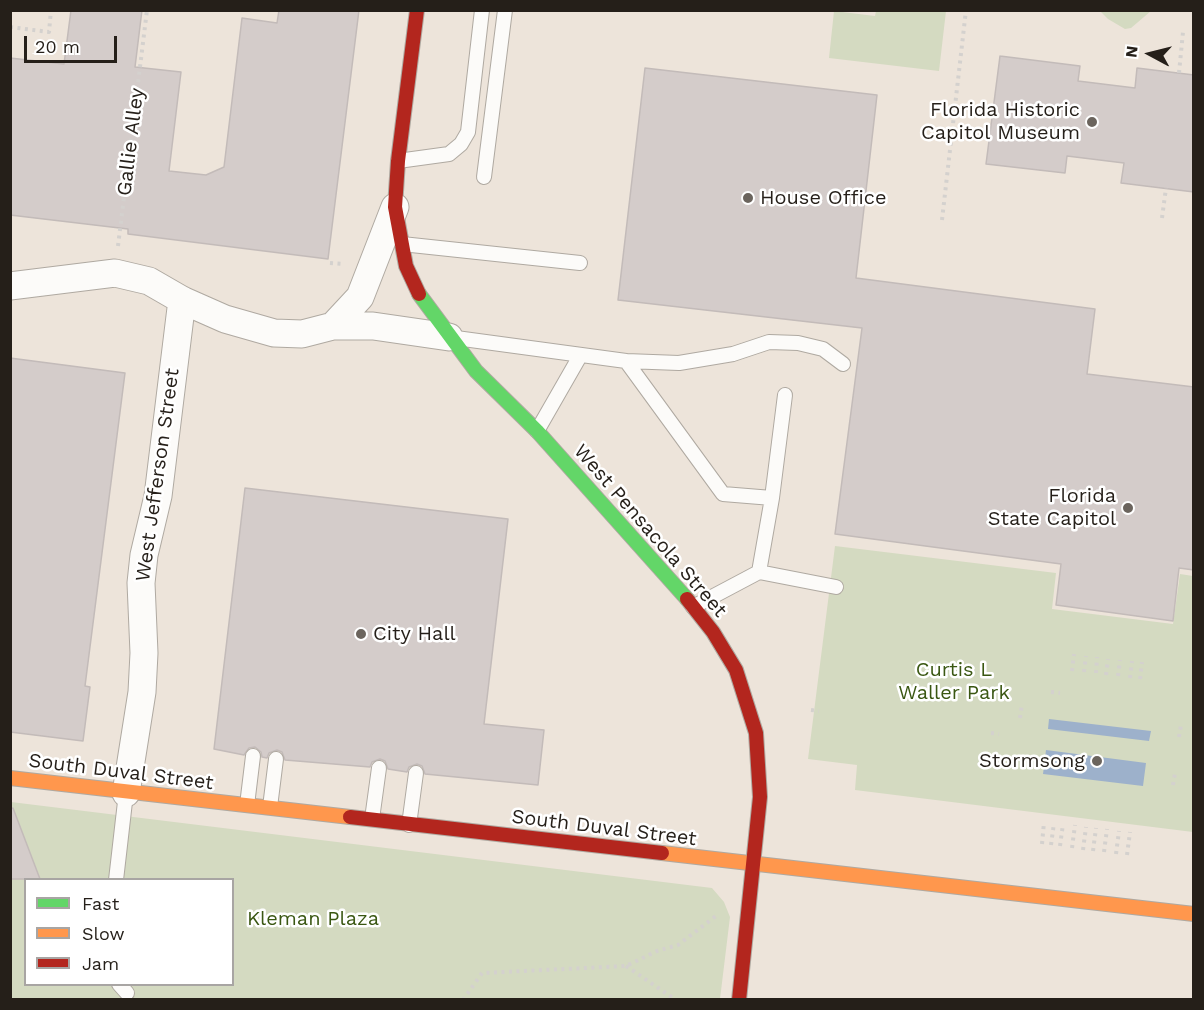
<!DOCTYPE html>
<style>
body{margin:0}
#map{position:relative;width:1204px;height:1010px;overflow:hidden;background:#ede4da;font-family:"Work Sans",sans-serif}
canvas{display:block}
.frame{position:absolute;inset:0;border:12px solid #251f19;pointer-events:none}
.legend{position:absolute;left:24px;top:878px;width:210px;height:108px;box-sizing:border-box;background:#fff;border:2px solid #a8a5a3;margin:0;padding:8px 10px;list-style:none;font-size:18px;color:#251f19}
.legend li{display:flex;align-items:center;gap:12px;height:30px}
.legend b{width:30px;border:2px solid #a8a5a3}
.north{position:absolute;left:1120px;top:24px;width:60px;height:60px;-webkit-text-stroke:4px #fff;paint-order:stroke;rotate:277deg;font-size:16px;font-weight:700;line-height:24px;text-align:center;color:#251f19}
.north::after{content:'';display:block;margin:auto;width:21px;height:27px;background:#251f19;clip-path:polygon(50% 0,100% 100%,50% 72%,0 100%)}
.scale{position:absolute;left:24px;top:36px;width:93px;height:27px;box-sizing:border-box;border:3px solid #251f19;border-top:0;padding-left:8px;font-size:18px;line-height:21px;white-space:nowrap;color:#251f19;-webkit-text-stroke:4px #fff;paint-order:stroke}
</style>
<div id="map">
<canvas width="1204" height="1010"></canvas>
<div class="frame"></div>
<ul class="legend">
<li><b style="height:8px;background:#63d668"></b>Fast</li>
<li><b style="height:8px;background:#ff974d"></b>Slow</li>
<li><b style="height:8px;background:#b3261e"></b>Jam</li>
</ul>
<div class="north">N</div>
<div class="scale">20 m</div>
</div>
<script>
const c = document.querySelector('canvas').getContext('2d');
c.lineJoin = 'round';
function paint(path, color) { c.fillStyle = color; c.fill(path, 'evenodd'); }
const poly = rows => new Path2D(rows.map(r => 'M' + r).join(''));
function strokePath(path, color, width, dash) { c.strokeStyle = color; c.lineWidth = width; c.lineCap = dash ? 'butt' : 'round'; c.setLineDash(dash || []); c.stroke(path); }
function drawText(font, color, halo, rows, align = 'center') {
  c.font = font + ' "Work Sans",sans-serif'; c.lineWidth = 5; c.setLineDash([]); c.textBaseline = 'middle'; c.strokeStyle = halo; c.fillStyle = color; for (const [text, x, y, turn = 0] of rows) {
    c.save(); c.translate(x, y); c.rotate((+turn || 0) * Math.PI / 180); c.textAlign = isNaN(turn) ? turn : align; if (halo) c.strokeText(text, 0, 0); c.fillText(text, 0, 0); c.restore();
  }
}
paint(poly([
 [834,11,875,16,876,11,946,11,939,71,829,58],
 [1100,11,1151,11,1131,28,1125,29,1108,19],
 [835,546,1056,573,1052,609,1173,624,1180,574,1193,576,1193,832,855,790,857,765,808,759],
 [11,802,712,888,724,902,730,917,720,999,11,1000],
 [26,880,232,880,232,984,26,984]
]), '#d4dac1');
paint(poly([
 [1049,719,1151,731,1149,741,1048,729],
 [1046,750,1146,763,1143,786,1043,774]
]), '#9db1cb');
const building = poly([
 [71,10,142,10,135,67,181,72,169,171,206,175,224,167,242,18,277,23,279,10,359,10,328,259,128,234,128,229,10,215,10,58,64,64,71,10],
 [1000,56,1080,66,1078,81,1135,88,1137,68,1194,75,1194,192,1121,183,1124,163,1067,156,1065,173,986,164,1000,56],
 [645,68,877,95,856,278,1095,309,1087,374,1194,387,1194,570,1179,568,1173,621,1056,605,1061,564,835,534,862,328,618,300,645,68],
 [10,358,125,373,85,686,90,687,83,741,10,732,10,358],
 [245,488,508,519,484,724,544,730,538,785,425,774,422,766,417,764,409,767,407,772,388,769,385,761,380,759,372,762,370,767,285,760,282,752,277,750,269,753,267,758,262,757,261,752,255,747,249,748,244,755,214,749,245,488],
 [13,808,40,879,10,879,10,809,13,808]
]);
paint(building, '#d4ccca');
strokePath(building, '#c3bbb9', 1.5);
const lane = poly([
 [398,161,449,154,461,144,468,132,482,10],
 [484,177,505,10],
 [402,244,580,263],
 [456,338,626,361,679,363,733,354,769,342,798,343,823,349,843,364],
 [626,361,723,494,772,498],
 [537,431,580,356],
 [759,572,772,498,785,395],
 [693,607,759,572,836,587],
 [247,805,253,756],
 [270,807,276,759],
 [372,819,379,768],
 [409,825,416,773],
 [116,880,126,793],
 [119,984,127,993]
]);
const street = poly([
 [10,286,115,273,149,281,182,300,225,319,274,333,302,334,333,326,373,326,449,337],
 [333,326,360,297,395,207],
 [126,793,142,692,144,653,141,583,144,555,158,496,182,300]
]);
const fast = poly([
 [419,294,476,371,537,431,687,599]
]);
const slow = poly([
 [10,778,350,817],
 [662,853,1194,914]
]);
const jam = poly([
 [417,10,398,161,395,207,406,266,419,294],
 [687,599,713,632,736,670,756,733,760,797,739,1000],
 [350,817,662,853]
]);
strokePath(lane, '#afa9a1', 16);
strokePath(street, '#afa9a1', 29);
strokePath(fast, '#afa9a1', 16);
strokePath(slow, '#afa9a1', 16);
strokePath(jam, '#afa9a1', 16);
strokePath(poly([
 [10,27,49,32,51,10],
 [1179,73,1183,32],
 [1162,218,1166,188],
 [942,220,966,10],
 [118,246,147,10],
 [330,263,343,264],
 [1072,671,1074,654],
 [1084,672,1086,656],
 [1096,673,1097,657],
 [1106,675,1108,659],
 [1118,676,1120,660],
 [1130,678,1132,661],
 [1140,679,1142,662],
 [1051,692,1060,693],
 [811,710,819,711],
 [1020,718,1022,704],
 [991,733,999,734],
 [1179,737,1181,725],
 [1014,766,1016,751],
 [1173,785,1175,773],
 [1042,844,1044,822],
 [1051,845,1054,823],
 [1060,846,1063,824],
 [1072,848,1075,825],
 [1083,850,1086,827],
 [1093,851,1096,828],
 [1104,852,1107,829],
 [1116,854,1119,831],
 [1127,855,1130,832],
 [626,966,676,1000],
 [463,1000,482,973,626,966,657,951,678,945,716,916]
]), '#d4d1ce', 4, [3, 4.5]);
strokePath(lane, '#fcfbf9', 14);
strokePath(street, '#fcfbf9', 27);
strokePath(fast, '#63d668', 14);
strokePath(slow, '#ff974d', 14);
strokePath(jam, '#b3261e', 14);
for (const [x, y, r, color] of [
 [1092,122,6,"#6b645d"],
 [748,198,6,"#6b645d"],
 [1128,508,6,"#6b645d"],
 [361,634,6,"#6b645d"],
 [1097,761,6,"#6b645d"]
]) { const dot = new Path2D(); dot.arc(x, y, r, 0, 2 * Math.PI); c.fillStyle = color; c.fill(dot); strokePath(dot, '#fff', 2); }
drawText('20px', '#251f19', '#fff', [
 ["Florida Historic",1080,110],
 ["Capitol Museum",1080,133],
 ["House Office",760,198,"left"],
 ["Florida",1116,496],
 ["State Capitol",1116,519],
 ["City Hall",373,634,"left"],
 ["Stormsong",1085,761]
], 'right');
drawText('20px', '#251f19', '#fff', [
 ["Gallie Alley",131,142,-83],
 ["West Jefferson Street",158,475,-82],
 ["West Pensacola Street",650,531,49],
 ["South Duval Street",121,772,7],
 ["South Duval Street",604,828,7]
]);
drawText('20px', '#3a5712', '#fff', [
 ["Curtis L",954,670],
 ["Waller Park",954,693],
 ["Kleman Plaza",313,919]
]);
</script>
